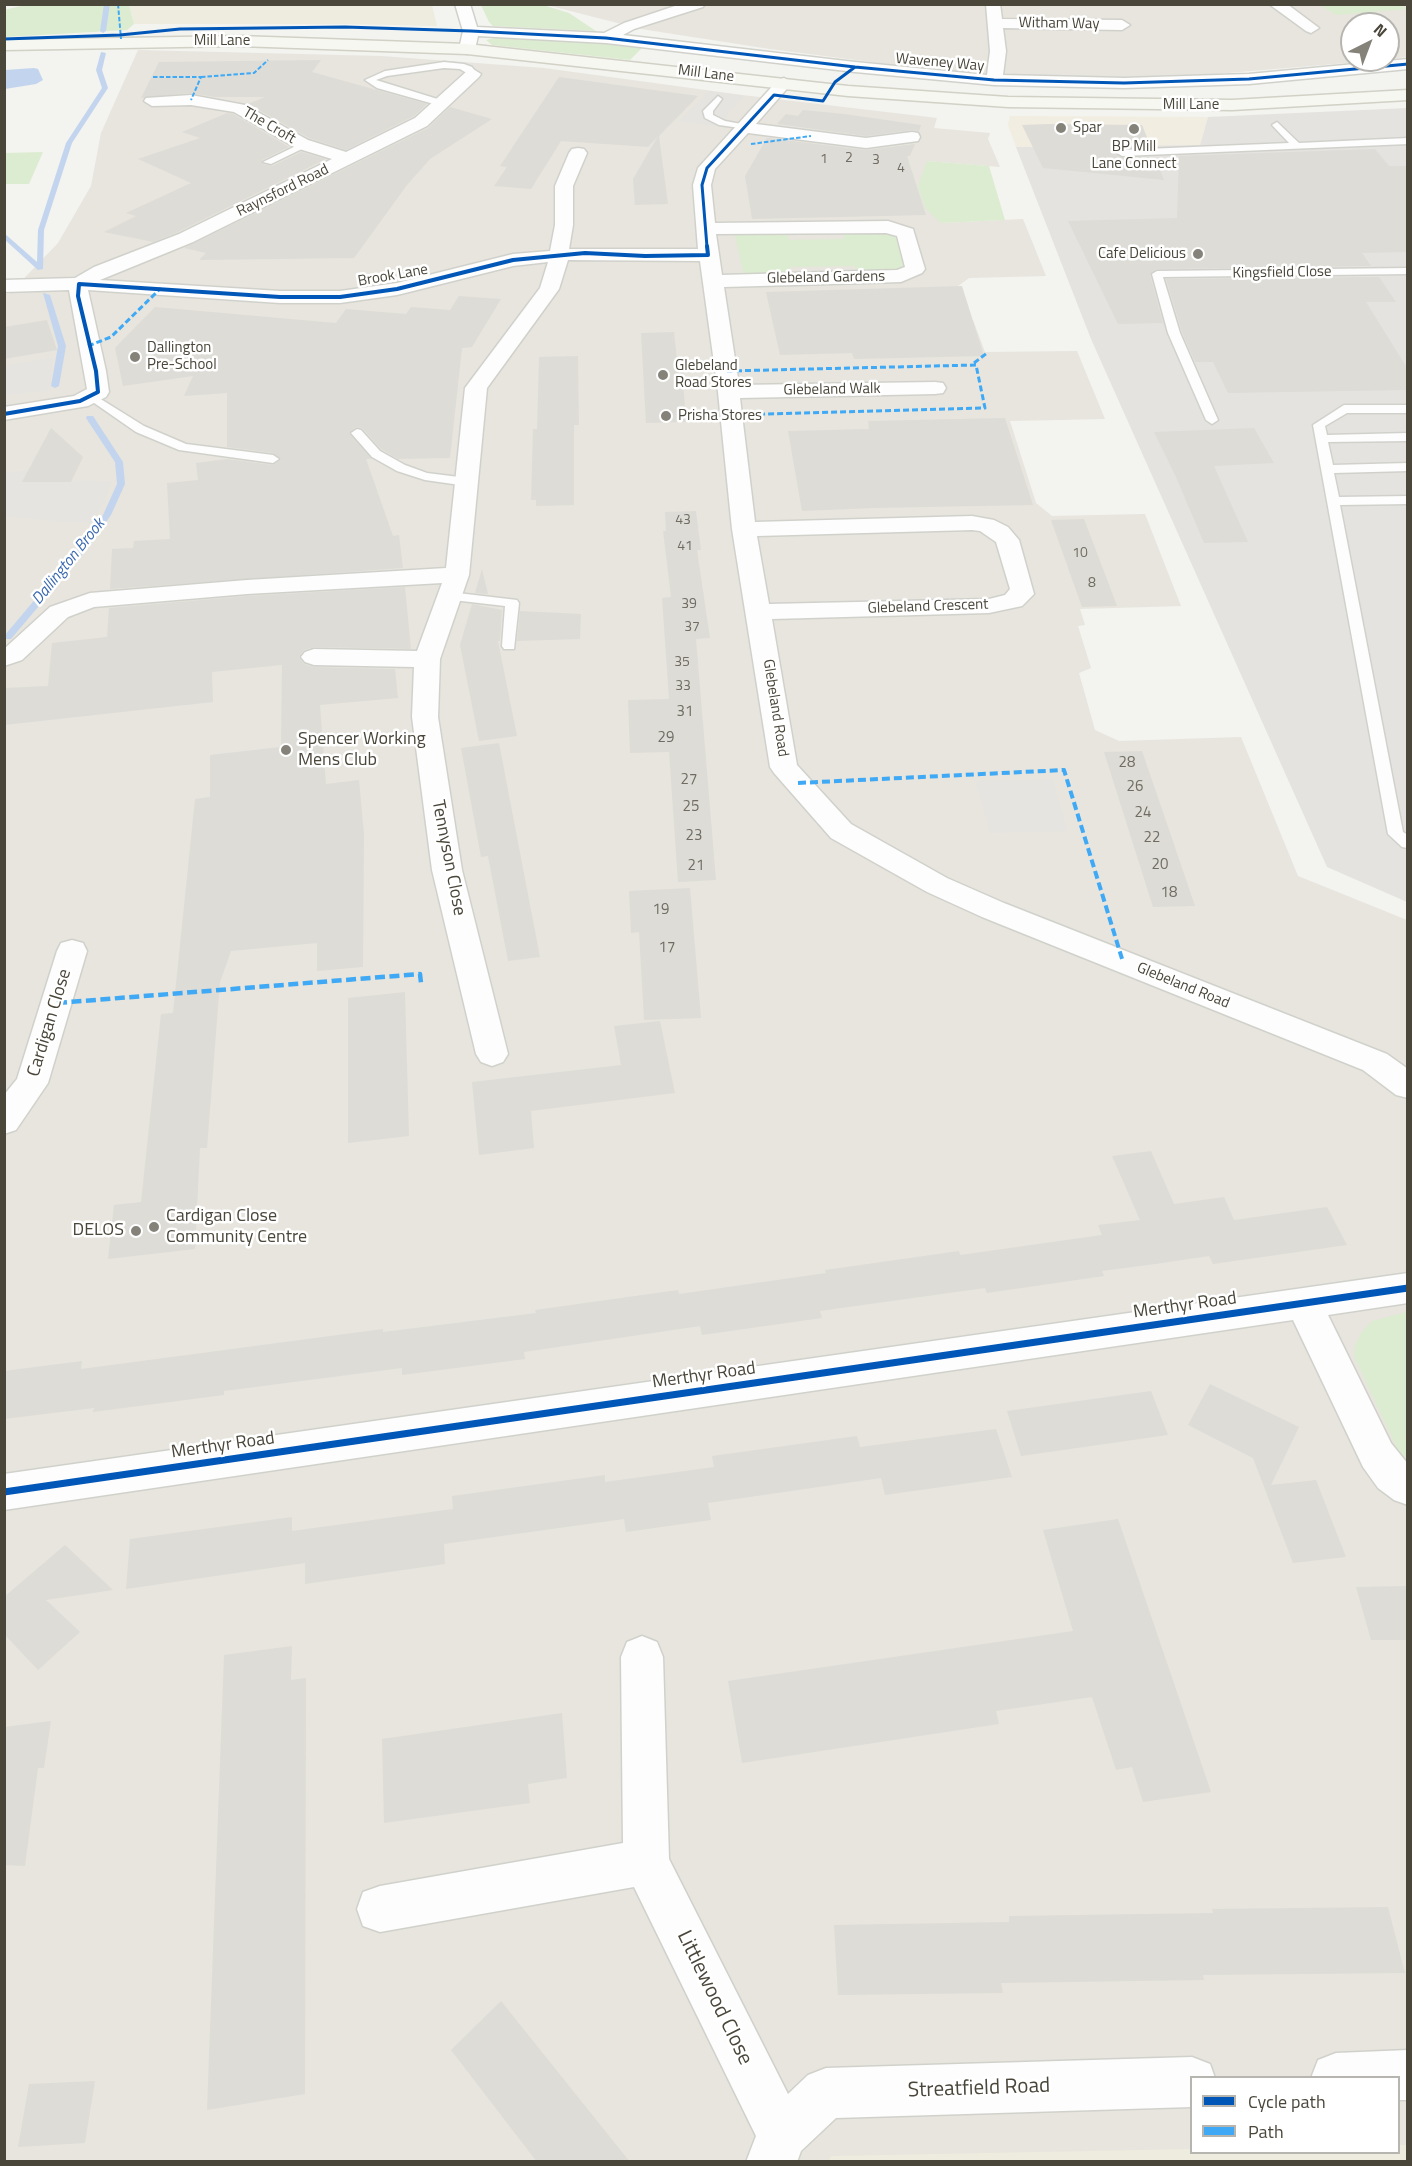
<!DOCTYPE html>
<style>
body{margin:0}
#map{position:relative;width:1412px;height:2166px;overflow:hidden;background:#f3f3ef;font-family:"Titillium Web",sans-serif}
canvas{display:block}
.frame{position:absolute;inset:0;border:6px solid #4a463a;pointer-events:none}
.legend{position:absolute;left:1190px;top:2076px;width:210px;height:78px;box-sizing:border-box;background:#fff;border:2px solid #b7b5b0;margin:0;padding:8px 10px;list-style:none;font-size:18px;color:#4a463a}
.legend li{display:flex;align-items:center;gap:12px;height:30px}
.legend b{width:30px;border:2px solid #b7b5b0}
.north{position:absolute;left:1340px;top:12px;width:60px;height:60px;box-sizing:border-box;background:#fff;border:2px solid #b7b5b0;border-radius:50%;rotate:42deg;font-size:16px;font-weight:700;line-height:24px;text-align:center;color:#4a463a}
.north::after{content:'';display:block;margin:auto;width:21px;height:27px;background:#858379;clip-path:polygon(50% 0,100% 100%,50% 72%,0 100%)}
</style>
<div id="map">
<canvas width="1412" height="2166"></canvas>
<div class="frame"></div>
<ul class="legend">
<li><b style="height:8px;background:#0057b8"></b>Cycle path</li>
<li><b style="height:8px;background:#3fa9f5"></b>Path</li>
</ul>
<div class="north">N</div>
</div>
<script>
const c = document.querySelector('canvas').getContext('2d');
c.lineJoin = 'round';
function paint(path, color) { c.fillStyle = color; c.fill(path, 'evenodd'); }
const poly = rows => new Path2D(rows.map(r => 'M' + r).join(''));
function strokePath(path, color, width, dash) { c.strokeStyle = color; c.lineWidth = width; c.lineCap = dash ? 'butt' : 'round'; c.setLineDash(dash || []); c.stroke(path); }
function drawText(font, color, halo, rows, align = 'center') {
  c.font = font + ' "Titillium Web",sans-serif'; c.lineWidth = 5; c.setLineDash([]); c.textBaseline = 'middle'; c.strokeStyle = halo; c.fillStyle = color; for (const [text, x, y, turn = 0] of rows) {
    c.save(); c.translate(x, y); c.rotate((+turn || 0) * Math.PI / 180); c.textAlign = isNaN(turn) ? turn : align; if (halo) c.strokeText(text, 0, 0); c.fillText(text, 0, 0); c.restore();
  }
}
paint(poly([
 [547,5,1407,5,1407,57,1388,59,1388,24,1352,24,1352,60,1382,60,1180,77,1093,80,1023,76,918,68,770,49,641,29],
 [138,50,381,56,544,68,742,95,937,118,934,128,990,133,988,139,1000,167,927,161,941,223,1023,219,1046,276,969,278,954,289,963,319,973,320,985,352,1077,351,1105,419,1010,421,1036,503,1052,516,1145,514,1181,606,1080,609,1085,625,1078,626,1091,668,1079,673,1095,730,1119,741,1241,737,1298,876,1407,920,1407,2161,5,2162,5,294,9,294,58,243,91,186,101,133],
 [1192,2078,1398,2078,1398,2152,1192,2152]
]), '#e7e5dd');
paint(poly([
 [1010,116,1208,117,1200,145,1016,147,1008,125]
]), '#f1ede0');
paint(poly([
 [1407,108,1407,902,1327,867,1091,339,1016,147,1200,145,1208,117]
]), '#e5e3df');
paint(poly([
 [129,5,432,5,437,26,351,24,134,24],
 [1399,2145,1407,2145,1407,2161,829,2161,831,2156,1191,2149,1192,2152,1398,2152]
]), '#edecdf');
paint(poly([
 [29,4,129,5,134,24,127,30,5,37,4,10],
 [481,5,543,5,569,13,596,31,493,26,489,22],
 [1401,5,1407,9,1336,15,1320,5],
 [502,36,644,46,630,60,492,45,486,40],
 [43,152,29,184,5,184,5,153],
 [927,161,989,166,1005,220,941,223,926,209,918,187],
 [888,231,898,235,905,266,889,273,857,273,855,266,790,267,792,275,744,276,735,235,787,233,789,240,844,239,844,232],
 [1407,1312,1408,1312,1407,1459,1397,1448,1354,1356,1355,1346,1361,1333,1372,1321]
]), '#dcecd1');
paint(poly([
 [709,91,744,96,716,126,680,121],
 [53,358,50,390,5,395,5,366],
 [12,471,28,471,23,482,112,481,106,498,91,523,43,520,5,516,5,474],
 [1052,779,1068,831,990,833,976,781]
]), '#e5e4e0');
paint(poly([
 [34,68,38,69,43,80,36,84,5,89,5,70]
]), '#c3d5ee');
paint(poly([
 [104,4,110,4,106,31,103,33,100,31,104,4],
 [101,52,106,53,102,70,108,88,72,143,44,230,43,269,38,270,4,239,4,233,37,262,38,230,66,143,102,88,96,70,101,52],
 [43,293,50,295,66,346,59,386,55,388,51,386,58,346,43,293],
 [87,416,93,416,123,462,125,484,111,515,87,549,11,639,5,639,5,635,81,545,103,515,117,484,115,462,86,418,87,416]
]), '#c3d5ee');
paint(poly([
 [321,60,312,72,427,104,414,116,346,150,309,138,248,104,265,97,215,97,191,93,141,98,159,62],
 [559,77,698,96,659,136,668,204,635,205,633,179,658,136,648,147,561,141,531,189,494,186,507,167,500,166],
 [450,107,492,119,430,159,407,185,354,258,199,260,206,253,184,248,428,128],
 [803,110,844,114,921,125,919,131,912,130,866,136,777,124,786,114,798,116],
 [227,113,233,114,289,147,262,160,262,164,272,166,301,152,326,159,178,232,153,242,104,232,136,216,126,213,191,183,138,159,200,138,182,132],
 [1048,124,1142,125,1151,147,1122,148,1115,154,1122,158,1155,157,1164,180,1043,168,1022,125],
 [767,138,866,150,915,144,910,156,907,156,926,215,752,219,745,176],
 [1375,149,1389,166,1407,166,1407,252,1362,253,1371,266,1156,269,1150,275,1163,323,1118,324,1068,221,1177,218,1179,156],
 [1379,277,1396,302,1366,302,1407,368,1407,390,1228,393,1213,362,1195,362,1182,332,1166,279],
 [962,286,984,356,854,359,852,353,780,355,766,292],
 [459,296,501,299,472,347,462,348,450,458,398,459,381,449,362,428,356,427,349,433,372,459,366,459,393,536,399,535,403,568,110,589,112,549,133,548,134,541,170,539,167,483,198,480,196,463,227,459,273,465,281,460,273,453,227,447,227,393,184,396,193,376,123,386,115,348,155,307,336,323,346,309,406,314,411,307,450,310],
 [47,320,57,350,4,359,4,327],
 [674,332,678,368,682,368,686,422,646,423,641,333],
 [578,356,579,425,574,425,574,505,536,506,536,500,531,500,533,429,537,429,539,357],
 [1005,418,1033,505,874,508,802,511,788,431,869,429,868,421],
 [51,428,83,457,71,482,22,482],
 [1254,428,1274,463,1214,466,1248,542,1204,543,1176,477,1154,432],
 [696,511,701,550,697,550,710,638,696,639,716,880,678,882,669,752,630,753,628,700,669,699,662,598,671,597,663,531,666,531,665,512],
 [1084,519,1100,561,1117,606,1082,607,1051,520],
 [482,569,488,594,475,593],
 [405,587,411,649,314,647,304,650,299,657,304,664,314,667,395,669,398,698,320,705,326,784,359,780,364,834,363,967,317,971,317,943,231,951,220,982,207,1148,200,1148,195,1249,108,1259,114,1205,141,1202,161,1014,173,1013,195,799,210,797,210,755,281,747,282,665,212,672,213,702,4,725,4,688,48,686,52,643,107,637,109,608,247,596],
 [472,604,502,610,500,641,498,641,517,736,479,741,460,645],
 [520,611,581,614,580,639,517,641],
 [499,743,540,957,508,961,488,856,481,857,461,748],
 [1142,751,1164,815,1195,906,1153,907,1104,752],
 [690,888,701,1018,644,1020,639,932,631,933,629,891],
 [405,992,409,1136,348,1143,348,998],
 [660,1021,675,1093,531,1111,534,1148,479,1155,472,1082,621,1065,614,1026],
 [1151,1151,1174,1204,1224,1197,1234,1220,1327,1207,1347,1245,1213,1264,1209,1256,1155,1264,1102,1271,1104,1276,987,1293,985,1288,870,1304,820,1311,822,1318,702,1335,700,1326,524,1352,525,1359,402,1375,402,1368,224,1391,224,1395,93,1412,94,1408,4,1419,4,1371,82,1361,81,1369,383,1329,383,1332,536,1313,535,1310,678,1290,679,1294,826,1273,825,1270,959,1251,960,1255,1102,1235,1098,1225,1140,1220,1112,1156],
 [1210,1384,1299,1427,1271,1485,1316,1480,1346,1557,1293,1563,1253,1458,1188,1425],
 [1151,1391,1168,1435,1021,1456,1007,1411],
 [996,1429,1012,1477,885,1495,881,1478,708,1503,711,1520,626,1532,624,1519,444,1544,445,1564,305,1584,305,1563,126,1589,130,1539,292,1517,292,1531,453,1509,452,1496,605,1475,605,1482,714,1467,712,1456,857,1436,860,1447],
 [1118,1519,1211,1792,1143,1802,1132,1767,1116,1770,1092,1697,996,1711,999,1724,742,1763,728,1681,1073,1631,1043,1530],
 [65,1545,113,1590,46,1600,80,1632,38,1670,4,1634,4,1597],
 [1407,1586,1407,1640,1371,1640,1356,1587],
 [292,1646,291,1680,306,1678,305,2094,207,2110,224,1655],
 [562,1713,567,1778,528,1784,530,1803,384,1823,382,1739],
 [51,1721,44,1768,38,1768,25,1866,4,1865,4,1727],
 [1388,1907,1405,1973,1203,1975,1204,1980,1001,1983,1003,1993,838,1995,834,1925,1009,1922,1009,1916,1213,1913,1212,1909],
 [501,2001,630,2162,537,2162,451,2050],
 [95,2081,85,2143,18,2147,29,2084]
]), '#dddcd7');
const lane = poly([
 [444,62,464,64,472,67,477,74,473,77,460,69,444,68,387,76,376,80,444,101,445,103,441,106,377,88,365,80,385,71,444,62],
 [718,96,722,99,713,111,713,115,725,121,747,125,747,129,719,125,705,118,703,111,718,96],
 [1277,122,1299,143,1408,138,1408,144,1122,156,1117,153,1122,150,1289,143,1272,125,1277,122],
 [302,143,310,145,271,164,263,162,302,143],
 [1408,268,1408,274,1163,277,1180,333,1218,420,1212,424,1206,420,1168,333,1152,274,1157,271,1408,268],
 [91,393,144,426,186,444,273,455,279,459,273,463,179,450,136,432,87,398,87,394,91,393],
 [1344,405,1408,405,1408,413,1347,413,1325,426,1327,435,1408,433,1408,441,1328,442,1333,465,1408,463,1408,471,1334,473,1339,497,1408,496,1408,504,1340,505,1403,832,1408,835,1408,848,1402,847,1388,834,1313,425,1344,405],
 [357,429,361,430,380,451,405,465,427,473,467,478,473,482,467,486,425,480,397,471,372,457,351,433,357,429],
 [449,592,517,600,519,603,514,649,504,649,502,646,505,606,444,599,442,596,449,592]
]);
const street = poly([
 [455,4,470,4,477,27,604,33,624,23,681,4,705,4,703,7,634,29,623,35,855,62,987,75,990,51,986,4,1000,4,1002,19,1122,20,1130,25,1122,30,1003,28,1006,51,1003,75,1124,78,1249,74,1408,59,1408,69,1249,84,1124,88,994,85,855,72,606,43,478,36,475,49,467,54,459,49,463,31,455,4],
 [1269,4,1287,4,1319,28,1311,33,1306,31,1269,4],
 [473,69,481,74,479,77,427,126,193,242,100,280,280,291,340,291,397,283,513,254,550,251,555,225,555,186,569,153,572,149,578,148,584,149,587,153,573,186,573,225,569,249,698,249,693,185,698,168,778,80,784,78,792,83,756,124,866,138,912,132,918,133,920,137,918,141,866,148,748,133,715,169,711,185,715,223,888,221,913,229,925,269,922,273,901,282,724,287,739,385,935,382,943,383,946,388,943,393,935,394,740,398,755,522,972,516,994,520,1008,527,1019,540,1034,594,1022,606,989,613,772,619,797,765,851,824,947,878,1004,903,1387,1054,1408,1069,1408,1098,1396,1095,1363,1070,982,917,927,892,831,838,774,773,770,767,732,529,718,392,700,261,568,260,559,289,487,388,469,575,440,659,438,717,462,870,508,1054,503,1062,492,1066,481,1062,476,1054,432,870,412,717,414,667,314,665,305,662,301,657,305,652,314,649,417,651,442,583,247,594,94,607,68,617,22,660,4,666,4,649,50,607,90,593,247,580,446,568,465,388,540,288,548,262,513,266,397,295,340,303,280,303,88,290,106,371,109,392,106,397,88,406,4,420,4,407,74,396,87,389,69,290,4,292,4,280,75,278,94,267,179,234,332,159,296,148,234,112,191,105,152,106,144,101,146,98,191,95,245,105,308,140,346,152,415,118,467,71,473,69],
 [886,233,897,236,905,267,897,270,722,275,716,234,886,233],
 [972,530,980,531,996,542,1010,589,1005,595,989,599,769,604,757,536,972,530],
 [72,940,83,943,87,951,48,1083,16,1130,4,1134,4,1095,17,1079,57,951,61,943,72,940],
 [1408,1273,1408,1303,1328,1315,1391,1443,1408,1464,1408,1505,1394,1500,1378,1488,1363,1467,1293,1320,4,1510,4,1474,1408,1273],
 [642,1636,657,1642,663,1657,669,1859,788,2094,808,2075,826,2068,1192,2057,1210,2064,1215,2078,1192,2078,1192,2107,836,2118,801,2151,797,2162,746,2162,756,2136,634,1887,380,1932,363,1926,357,1909,363,1892,380,1886,623,1843,621,1657,627,1642,642,1636],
 [1408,2050,1408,2100,1398,2100,1398,2078,1311,2078,1318,2060,1336,2053,1408,2050]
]);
const secondary = poly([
 [239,36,467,44,848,86,1008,97,1232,100,1408,90,1408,100,1232,110,1008,107,848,96,467,54,239,46,4,50,4,40,239,36]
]);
strokePath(lane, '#d1d1cc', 3);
strokePath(street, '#d1d1cc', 3);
strokePath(secondary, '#d2d1c6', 3);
paint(lane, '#fdfdfd');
paint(street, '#fdfdfd');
paint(secondary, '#f7f7f2');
strokePath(poly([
 [118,4,121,39],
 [153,77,201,77,191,100],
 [201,77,254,73,268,60],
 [751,144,811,136]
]), '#3fa9f5', 2, [4.5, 2]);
strokePath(poly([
 [88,346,111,337,161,288],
 [974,363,987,353],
 [727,371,976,365,985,408,732,415]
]), '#3fa9f5', 3, [6, 3]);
strokePath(poly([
 [798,783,1064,770,1123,962]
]), '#3fa9f5', 4, [8, 4]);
strokePath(poly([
 [57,1003,420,974,421,983]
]), '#3fa9f5', 4.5, [10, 4.5]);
strokePath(poly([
 [4,39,120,35,180,29,345,27,471,31,606,38,855,67,994,80,1124,83,1249,79,1408,64],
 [707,247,702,185,707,168,774,95,823,101,835,82,855,67]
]), '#0057b8', 3);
strokePath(poly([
 [4,414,80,401,98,392,96,371,78,296,79,284,280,297,340,297,397,289,513,260,585,253,645,256,708,255,707,246]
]), '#0057b8', 4);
strokePath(poly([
 [4,1492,1408,1288]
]), '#0057b8', 7);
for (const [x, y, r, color] of [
 [1061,128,6,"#858379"],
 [1134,129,6,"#858379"],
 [1198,254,6,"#858379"],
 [135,357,6,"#858379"],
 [663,375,6,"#858379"],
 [666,416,6,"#858379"],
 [286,750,6,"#858379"],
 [154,1227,6,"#858379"],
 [136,1231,6,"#858379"]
]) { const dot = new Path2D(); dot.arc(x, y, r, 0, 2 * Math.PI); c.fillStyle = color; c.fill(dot); strokePath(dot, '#fff', 2); }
drawText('14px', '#706c62', null, [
 ["2",849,159],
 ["1",824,160],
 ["3",876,161],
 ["4",901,169],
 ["43",683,521],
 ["41",685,547],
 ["10",1080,554],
 ["8",1092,584],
 ["39",689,605],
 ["37",692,628],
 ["35",682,663],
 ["33",683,687]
]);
drawText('15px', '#4a463a', '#fff', [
 ["Witham Way",1059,24,1],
 ["Mill Lane",222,41],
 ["Waveney Way",940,63,5],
 ["Mill Lane",706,74,7],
 ["Mill Lane",1191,105],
 ["The Croft",269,126,30],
 ["Raynsford Road",283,191,-26],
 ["Kingsfield Close",1282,273,-1],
 ["Brook Lane",393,276,-10],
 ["Glebeland Gardens",826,278,-1],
 ["Glebeland Walk",832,390,-1],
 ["Glebeland Crescent",928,607,-2],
 ["Glebeland Road",775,708,81],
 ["Glebeland Road",1183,986,22]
]);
drawText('15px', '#4a463a', '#fff', [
 ["Spar",1073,128],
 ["BP Mill",1134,147,"center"],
 ["Lane Connect",1134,164,"center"],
 ["Cafe Delicious",1186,254,"right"],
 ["Dallington",147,348],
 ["Pre-School",147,365],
 ["Glebeland",675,366],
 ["Road Stores",675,383],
 ["Prisha Stores",678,416]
], 'left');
drawText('15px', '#706c62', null, [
 ["31",685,712],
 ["29",666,738],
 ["28",1127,763],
 ["27",689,780],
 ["26",1135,787],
 ["25",691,807],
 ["24",1143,813],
 ["23",694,836],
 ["22",1152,838],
 ["20",1160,865],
 ["21",696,866],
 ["18",1169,893],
 ["19",661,910],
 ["17",667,948]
]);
drawText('italic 16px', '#3968b0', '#fff', [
 ["Dallington Brook",69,562,-51]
]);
drawText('18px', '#4a463a', '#fff', [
 ["Spencer Working",298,740],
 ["Mens Club",298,761],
 ["Cardigan Close",166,1217],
 ["Community Centre",166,1238],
 ["DELOS",124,1231,"right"]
], 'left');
drawText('18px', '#4a463a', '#fff', [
 ["Tennyson Close",448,858,79],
 ["Cardigan Close",50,1023,-73],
 ["Merthyr Road",1185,1306,-8],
 ["Merthyr Road",704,1376,-8],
 ["Merthyr Road",223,1446,-8]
]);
drawText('21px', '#4a463a', '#fff', [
 ["Littlewood Close",714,1998,64],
 ["Streatfield Road",979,2089,-2]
]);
</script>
